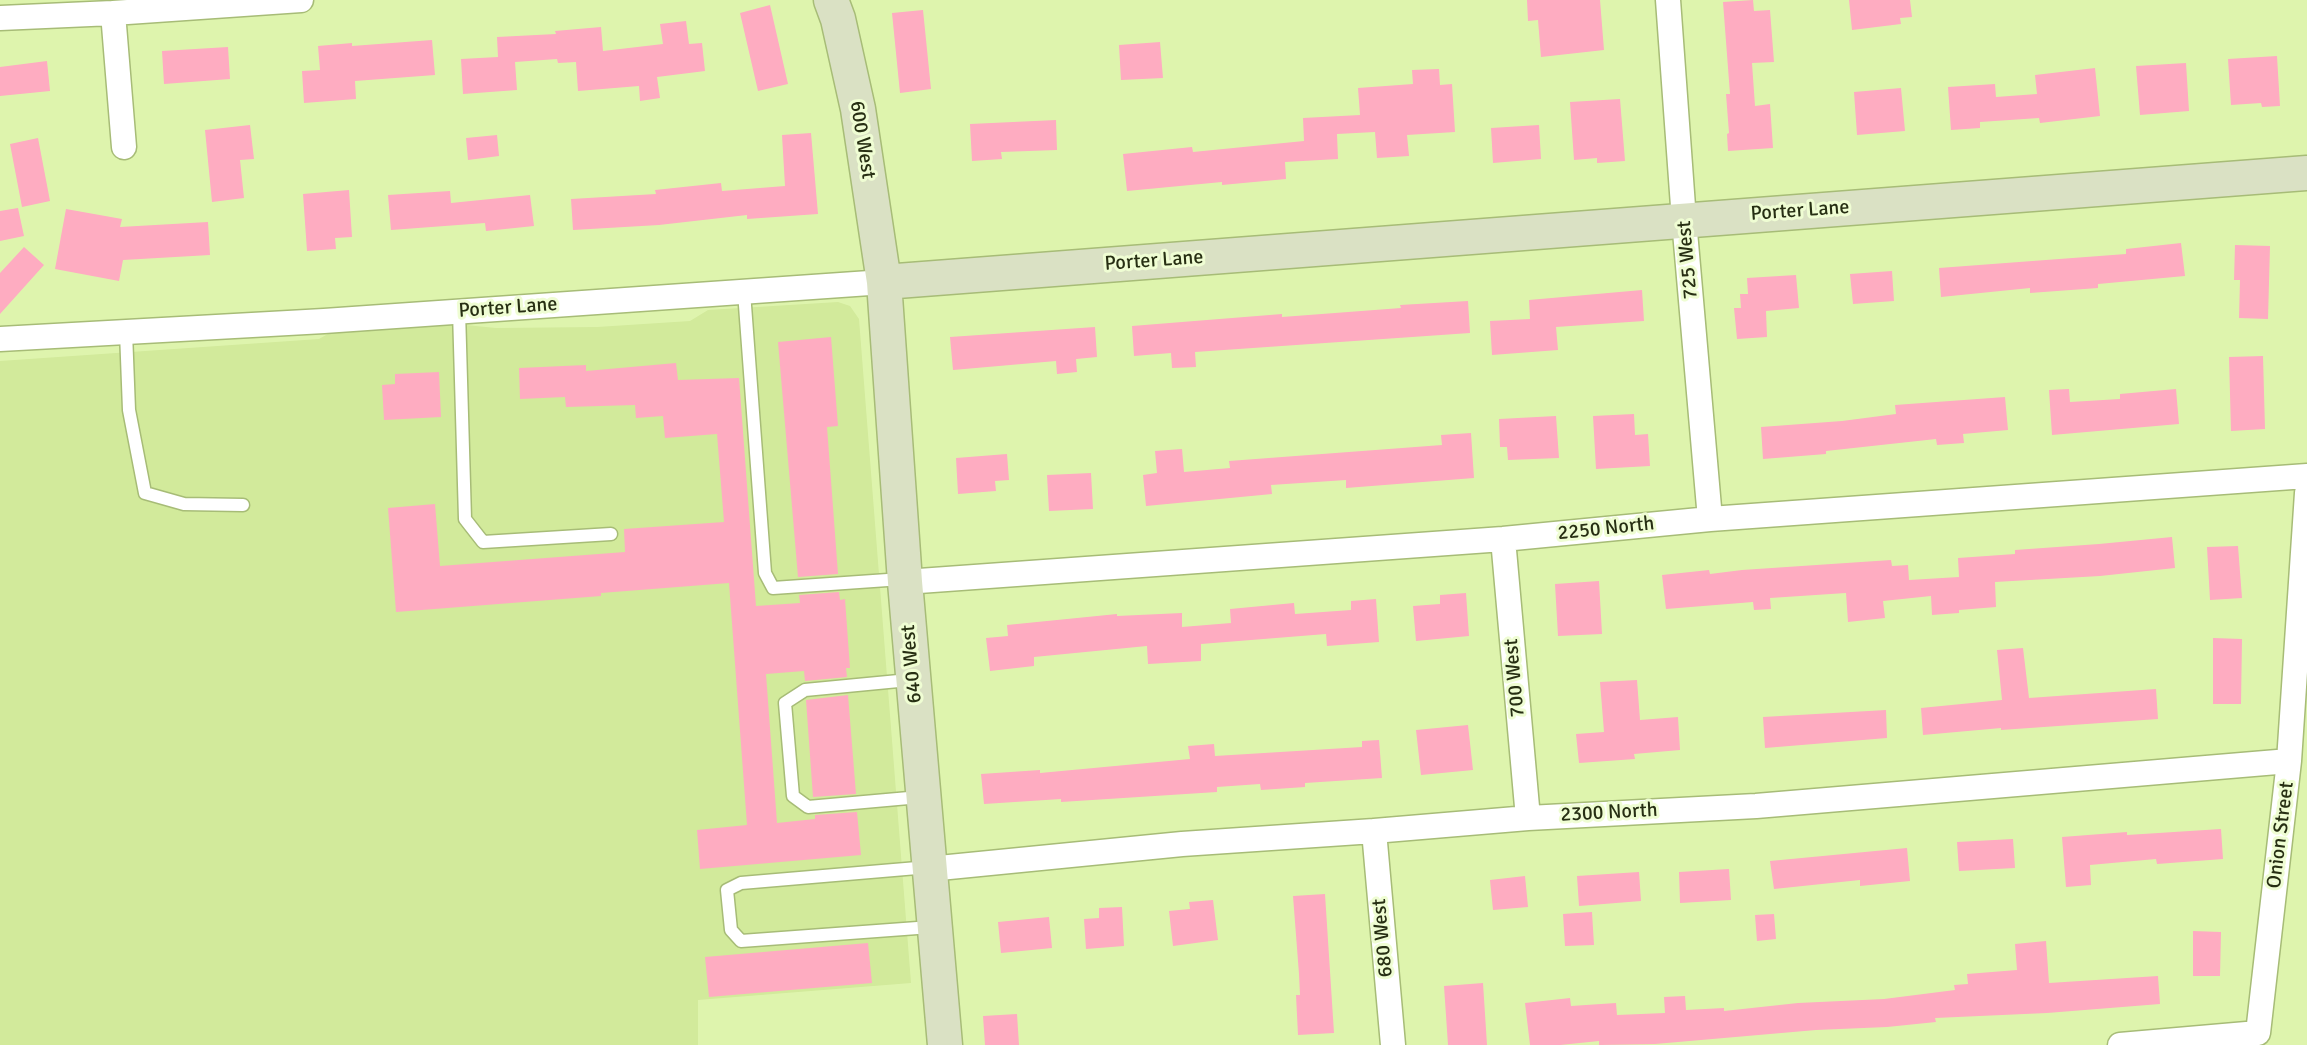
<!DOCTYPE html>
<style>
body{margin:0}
canvas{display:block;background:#def4ad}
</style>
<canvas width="2307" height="1045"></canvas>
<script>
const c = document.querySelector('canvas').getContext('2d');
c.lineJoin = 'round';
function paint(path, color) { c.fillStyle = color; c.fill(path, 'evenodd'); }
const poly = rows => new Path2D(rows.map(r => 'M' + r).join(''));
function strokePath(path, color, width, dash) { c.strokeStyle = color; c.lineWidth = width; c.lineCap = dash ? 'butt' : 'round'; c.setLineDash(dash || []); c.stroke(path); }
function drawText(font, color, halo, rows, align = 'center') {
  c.font = font + ' Signika,sans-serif'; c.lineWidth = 6; c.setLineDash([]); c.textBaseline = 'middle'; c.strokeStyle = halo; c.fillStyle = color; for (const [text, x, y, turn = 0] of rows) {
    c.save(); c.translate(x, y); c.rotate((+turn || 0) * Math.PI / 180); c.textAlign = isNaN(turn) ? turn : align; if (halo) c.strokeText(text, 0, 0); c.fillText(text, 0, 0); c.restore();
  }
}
paint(poly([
 [838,302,850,306,859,319,911,983,698,1000,698,1045,0,1045,0,361,319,339,340,327,425,321,496,328,597,327,690,321,708,310]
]), '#d2ea9b');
paint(poly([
 [1527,0,1600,0,1604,50,1541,57,1538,20,1528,21],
 [1753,0,1754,11,1770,10,1774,62,1752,63,1755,106,1770,104,1773,148,1728,151,1727,134,1729,133,1726,94,1730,94,1723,2],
 [1849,0,1910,0,1912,17,1900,18,1901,24,1852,30],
 [770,5,788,84,758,91,740,13],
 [923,10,931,89,900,93,892,13],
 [686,21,689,44,702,43,705,71,657,77,660,98,640,101,639,86,578,91,576,62,558,63,557,59,515,62,517,90,463,94,461,59,498,57,497,37,556,34,555,31,601,27,603,51,663,44,660,24],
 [432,40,435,75,355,81,356,99,304,103,302,71,320,70,318,46,352,43,352,46],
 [1160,42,1163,78,1121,80,1119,45],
 [228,47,230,79,164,84,162,51],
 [2277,56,2280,106,2262,107,2261,103,2231,105,2228,59],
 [47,61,50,91,0,96,0,67],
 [2186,63,2189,111,2140,115,2136,66],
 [2095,68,2100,116,2040,123,2039,118,1980,122,1980,128,1951,130,1948,87,1995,84,1996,97,2037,94,2035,75],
 [1439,69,1440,85,1452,84,1455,132,1407,135,1409,156,1377,158,1375,132,1337,134,1338,159,1285,162,1286,179,1222,185,1222,182,1127,191,1123,154,1192,147,1193,152,1304,141,1303,118,1360,115,1358,88,1413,84,1412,70],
 [1901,88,1905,131,1857,135,1854,92],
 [1620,99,1625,161,1597,163,1597,158,1574,160,1570,102],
 [1056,120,1057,150,1001,152,1002,159,972,161,970,124],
 [250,125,254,159,240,160,244,198,212,202,205,130],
 [1539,125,1541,159,1493,163,1491,128],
 [811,133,818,214,747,219,747,215,659,225,573,230,571,199,656,194,655,190,721,183,722,191,785,186,782,135],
 [497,135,499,156,468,160,466,138],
 [38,138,50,201,22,207,10,144],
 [349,190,352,237,335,238,336,249,307,251,303,194],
 [450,191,451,203,530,195,534,226,486,231,485,223,391,230,388,195],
 [18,208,24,236,0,241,0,211],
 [66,209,122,219,120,227,208,222,210,255,123,260,119,281,55,269],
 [2181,243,2185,276,2098,284,2098,288,2030,293,2030,288,1941,297,1939,268,2126,254,2126,249],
 [2235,245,2270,246,2268,319,2239,318,2240,280,2234,280],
 [24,247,44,265,0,314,0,273],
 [1892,271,1894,301,1853,304,1850,274],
 [1796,275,1799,308,1766,311,1767,337,1737,339,1734,308,1741,308,1740,294,1748,294,1747,278],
 [1642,290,1644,321,1556,327,1558,350,1492,355,1490,321,1530,319,1529,300],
 [1468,301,1470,333,1195,352,1196,367,1172,368,1171,353,1134,356,1132,326,1282,314,1282,317,1401,308,1400,305],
 [1095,327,1097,357,1076,359,1077,372,1057,374,1056,361,953,370,950,337],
 [831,337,838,426,827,427,838,574,798,577,778,342],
 [2263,356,2265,429,2231,431,2229,357],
 [676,363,678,380,739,378,756,606,800,603,799,595,839,592,840,600,845,599,850,668,846,668,847,677,805,681,804,671,766,674,777,823,815,819,815,815,857,812,861,855,700,869,697,830,747,825,729,583,601,593,601,596,396,612,388,508,435,504,440,566,625,552,624,529,724,522,717,434,665,438,663,416,636,418,635,405,566,407,565,397,520,399,519,368,586,365,586,371],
 [439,372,441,417,384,420,382,385,395,384,395,374],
 [2069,389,2070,402,2120,399,2120,394,2176,389,2179,424,2052,435,2049,390],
 [2005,397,2008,430,1963,434,1964,443,1937,445,1936,439,1826,451,1826,454,1763,459,1761,427,1842,421,1896,414,1895,405],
 [1634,414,1635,435,1648,434,1650,466,1596,469,1593,416],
 [1556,416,1559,458,1508,460,1507,447,1500,447,1499,419],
 [1471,433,1474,478,1346,488,1346,480,1271,485,1272,494,1146,506,1143,475,1157,473,1155,451,1182,449,1184,472,1230,468,1229,461,1442,445,1441,435],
 [1007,454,1009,480,995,481,996,491,958,494,956,458],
 [1091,473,1093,509,1049,511,1047,475],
 [2172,537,2175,568,2100,576,1995,582,1996,607,1959,610,1959,613,1932,615,1931,596,1883,601,1885,618,1848,622,1846,593,1770,598,1771,609,1754,610,1753,602,1666,609,1662,575,1709,570,1710,574,1742,570,1891,560,1892,566,1908,565,1909,580,1959,577,1958,558,2015,554,2015,550,2099,544],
 [2238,546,2242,598,2210,600,2207,547],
 [1599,581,1602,634,1558,636,1555,584],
 [1466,593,1469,636,1416,641,1413,606,1440,604,1440,595],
 [1376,599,1379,642,1327,646,1326,634,1201,644,1201,661,1148,664,1147,646,1034,657,1034,666,990,671,986,638,1008,636,1007,625,1117,614,1117,616,1182,613,1182,627,1231,623,1230,609,1294,603,1295,614,1351,610,1351,601],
 [2213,638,2242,639,2241,704,2213,704],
 [2023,648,2029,698,2156,689,2158,719,2001,730,2001,728,1923,735,1921,708,2002,700,1997,650],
 [1637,680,1640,720,1678,717,1680,750,1634,754,1635,759,1579,763,1576,734,1604,732,1600,682],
 [848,695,856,794,813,797,806,700],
 [1886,710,1887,738,1765,748,1763,717],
 [1468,725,1473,770,1421,775,1416,730],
 [1379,740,1382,778,1305,783,1305,787,1261,790,1260,784,1217,787,1217,792,1061,802,1061,799,984,804,981,774,1040,770,1040,773,1190,759,1188,746,1214,744,1215,756,1362,747,1362,741],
 [2221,829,2223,859,2157,864,2156,859,2090,865,2091,885,2066,887,2062,837,2127,832,2127,835],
 [2013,839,2015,868,1959,871,1957,842],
 [1907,848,1910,881,1860,886,1860,880,1774,889,1770,861],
 [1729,869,1731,900,1680,903,1679,872],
 [1639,872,1641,901,1579,906,1577,876],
 [1525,876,1528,907,1493,910,1490,880],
 [1325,894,1334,1033,1298,1035,1296,995,1300,995,1299,974,1293,896],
 [1213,900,1218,940,1173,946,1169,911,1190,909,1189,902],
 [1122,907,1124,946,1086,949,1084,919,1099,918,1099,908],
 [1592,912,1594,945,1565,946,1563,914],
 [1774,914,1776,939,1757,941,1755,915],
 [1049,917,1052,948,1001,953,998,922],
 [2193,931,2221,932,2220,976,2193,976],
 [2046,941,2049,983,2158,976,2160,1004,2047,1013,1935,1018,1936,1022,1887,1027,1816,1030,1655,1044,1599,1045,1599,1041,1560,1045,1530,1045,1525,1003,1570,998,1571,1006,1616,1003,1617,1015,1665,1013,1664,997,1685,996,1686,1010,1724,1008,1724,1011,1798,1003,1884,999,1955,990,1954,985,1968,984,1967,974,2017,970,2015,944],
 [868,943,872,983,709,997,705,957],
 [1483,983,1487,1045,1448,1045,1444,986],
 [1017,1014,1019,1045,985,1045,983,1016]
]), '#feacc1');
const lane = poly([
 [744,292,765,573,773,588,902,579],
 [459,311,465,519,483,542,611,534],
 [126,332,129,410,145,493,184,504,243,505],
 [909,680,805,690,785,703,793,796,808,807,920,797],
 [929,867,741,883,727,890,731,930,741,941,931,927]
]);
const street = poly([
 [1668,0,1684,220,1710,519],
 [113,13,124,147],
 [0,18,113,13,301,0],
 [0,339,324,321,884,282],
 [1503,539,1528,818],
 [905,582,1503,539,1710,519,2307,476],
 [1374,831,1393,1045],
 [929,869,1182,844,1374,831,1528,818,1756,806,2289,761],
 [2120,1045,2258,1033,2289,761,2307,493]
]);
const secondary = poly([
 [831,0,838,19,858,109,884,282,905,582,945,1045],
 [884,282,2307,173]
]);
strokePath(lane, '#a7bc77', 15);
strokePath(street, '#a7bc77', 27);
strokePath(secondary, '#a7bc77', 37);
strokePath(lane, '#fff', 12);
strokePath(street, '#fff', 24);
strokePath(secondary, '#dae1c4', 34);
drawText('20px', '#272f13', '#effdd3', [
 ["600 West",862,140,81],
 ["Porter Lane",1800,211,-4],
 ["725 West",1688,260,-95],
 ["Porter Lane",1154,261,-4],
 ["Porter Lane",508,308,-4],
 ["2250 North",1606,529,-6],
 ["640 West",912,664,-95],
 ["700 West",1515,678,-95],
 ["2300 North",1609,813,-3],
 ["Onion Street",2281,835,-83],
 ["680 West",1383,938,-95]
]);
</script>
